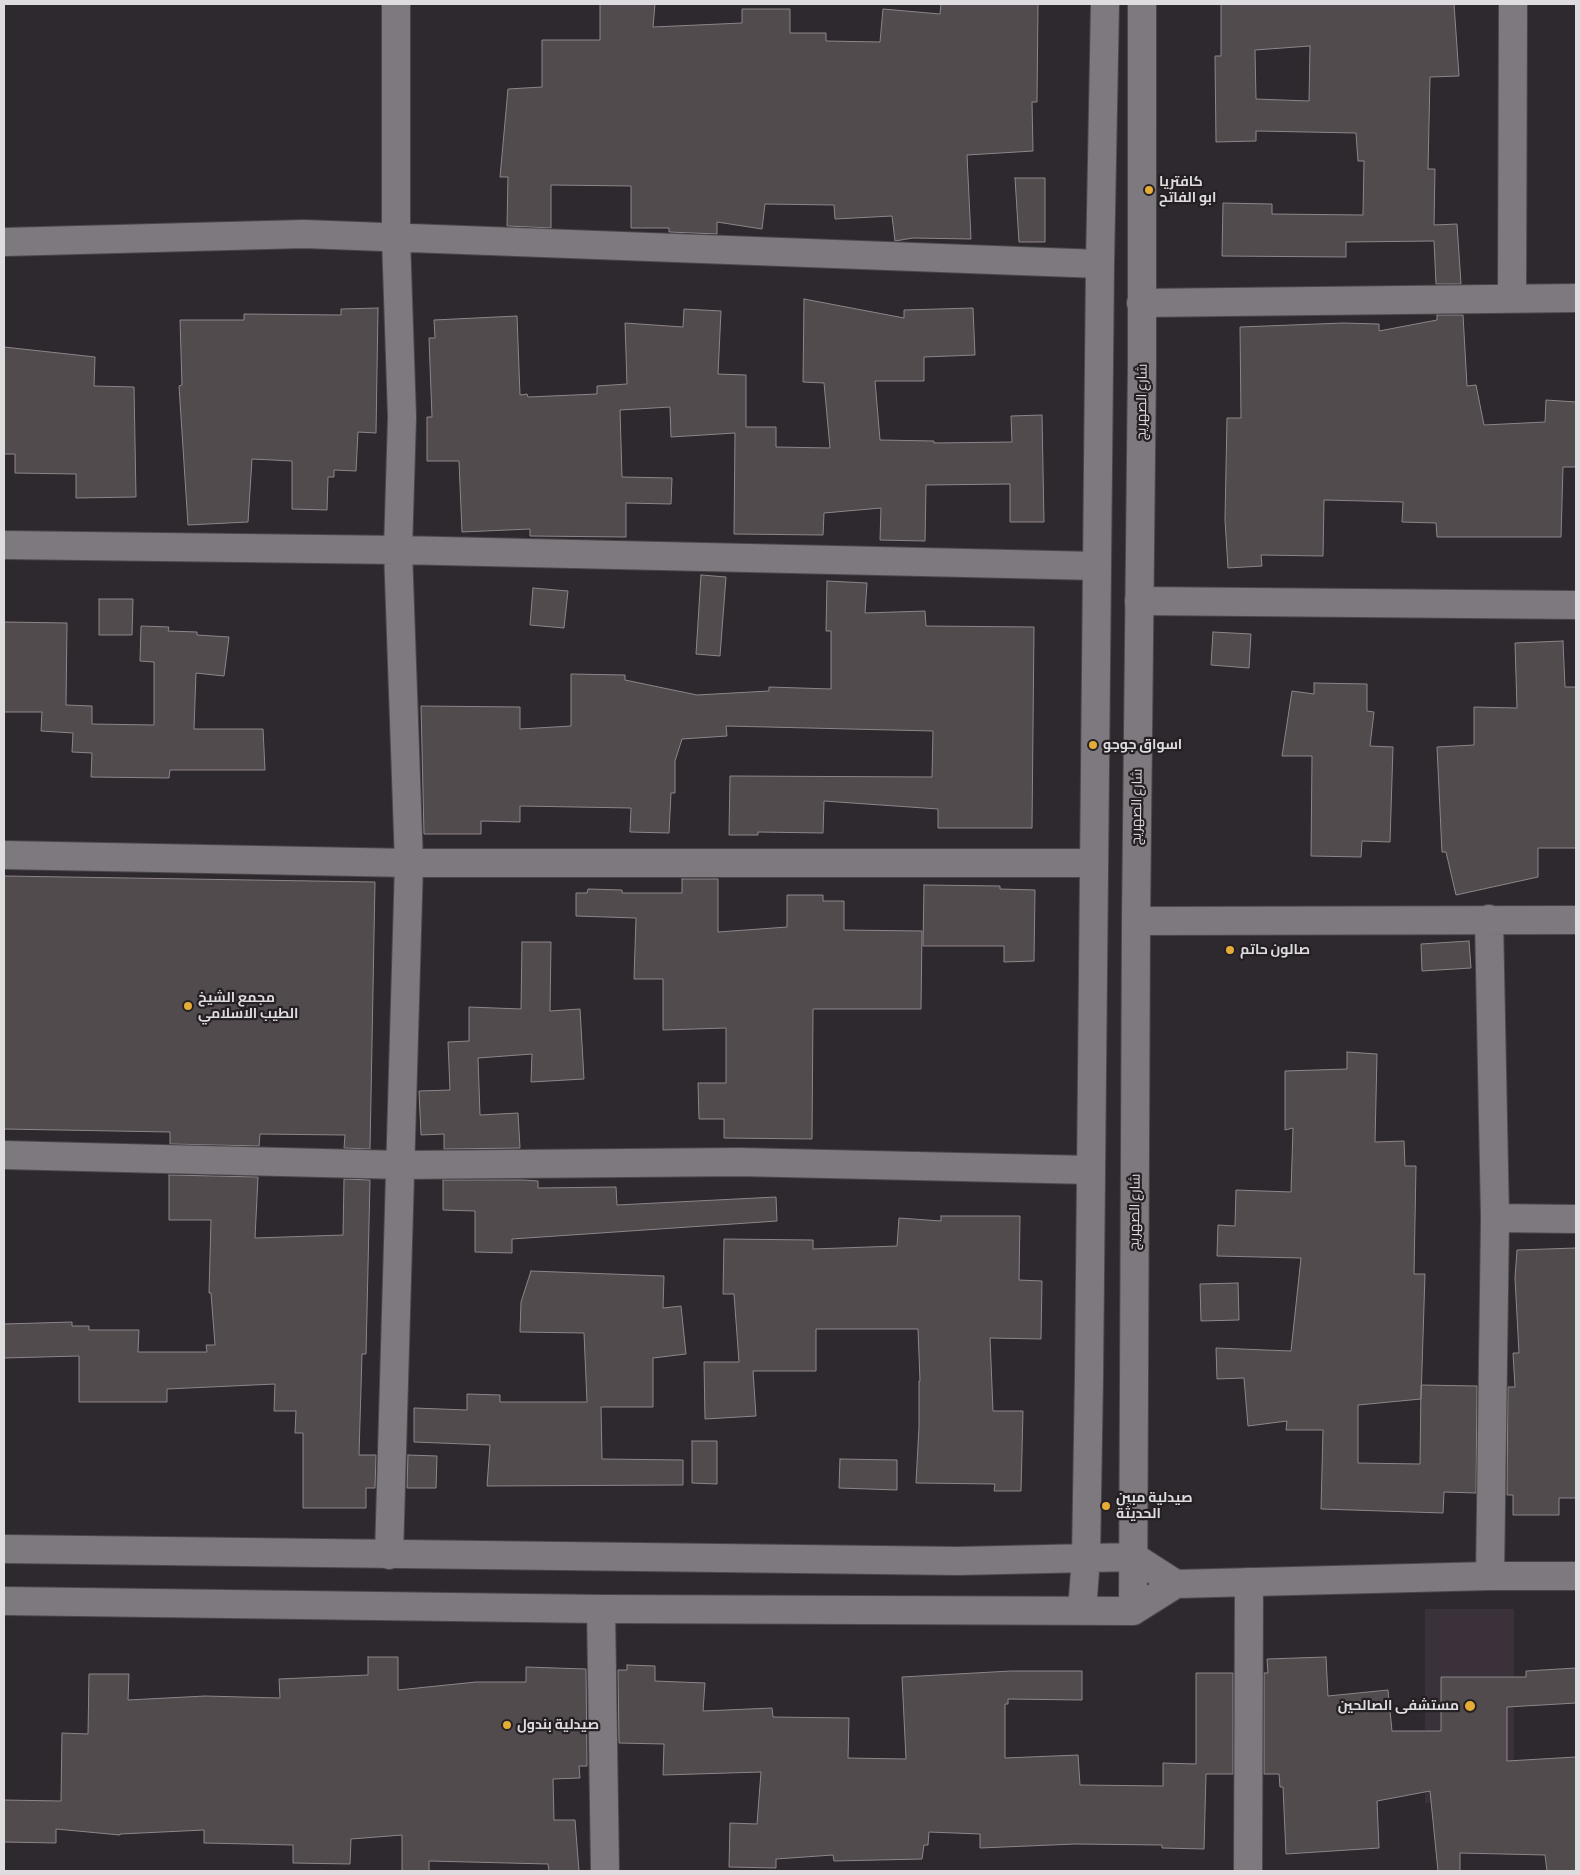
<!DOCTYPE html>
<meta charset="utf-8">
<style>
body{margin:0}
#map{position:relative;width:1580px;height:1875px;overflow:hidden;background:#2e292e;font-family:Literata,serif}
canvas{display:block}
.frame{position:absolute;inset:0;border:5px solid #dfdcdf;pointer-events:none}
</style>
<div id="map">
<canvas width="1580" height="1875"></canvas>
<div class="frame"></div>
</div>
<script>
const c = document.querySelector('canvas').getContext('2d');
c.lineJoin = 'round';
function paint(path, color) { c.fillStyle = color; c.fill(path, 'evenodd'); }
const poly = rows => new Path2D(rows.map(r => 'M' + r).join(''));
function strokePath(path, color, width, dash) { c.strokeStyle = color; c.lineWidth = width; c.lineCap = dash ? 'butt' : 'round'; c.setLineDash(dash || []); c.stroke(path); }
function drawText(font, color, halo, rows, align = 'center') {
  c.font = font + ' Literata,Cairo,serif'; c.lineWidth = 4.5; c.setLineDash([]); c.textBaseline = 'middle'; c.strokeStyle = halo; c.fillStyle = color; for (const [text, x, y, turn = 0] of rows) {
    c.save(); c.translate(x, y); c.rotate((+turn || 0) * Math.PI / 180); c.textAlign = isNaN(turn) ? turn : align; if (halo) c.strokeText(text, 0, 0); c.fillText(text, 0, 0); c.restore();
  }
}
paint(poly([
 [1425,1609,1514,1609,1514,1803,1425,1803]
]), '#3b313b');
const building = poly([
 [600,4,655,4,653,27,742,23,742,9,790,9,790,33,826,33,826,41,880,42,883,9,940,14,941,4,1038,4,1037,102,1032,102,1033,151,967,155,971,239,913,238,895,241,892,216,835,219,834,205,765,204,762,229,717,222,717,234,669,232,669,228,631,228,631,186,551,185,551,228,507,226,508,177,500,177,508,89,542,87,542,40,600,40,600,4],
 [1221,4,1454,4,1459,76,1430,77,1428,169,1435,169,1434,225,1457,224,1461,284,1436,284,1434,241,1346,242,1346,257,1222,256,1223,203,1272,204,1272,214,1363,215,1364,161,1358,161,1356,133,1256,131,1256,141,1216,142,1215,56,1221,56,1221,4],
 [1310,46,1309,101,1256,99,1255,50,1310,46],
 [1015,178,1045,178,1045,242,1019,242,1015,178],
 [804,299,904,318,904,310,973,308,975,355,924,357,924,381,875,381,880,440,934,441,934,443,1012,442,1011,416,1042,415,1044,522,1010,522,1010,484,926,485,925,541,880,540,881,508,824,513,823,535,734,534,735,433,671,437,670,407,620,410,622,477,672,478,671,504,626,503,626,537,530,536,530,529,462,532,459,461,427,461,427,417,432,417,429,338,435,338,434,320,517,316,520,395,527,394,528,397,597,394,597,386,627,384,625,323,683,327,684,309,721,311,718,374,746,375,746,427,776,427,776,447,830,448,824,383,803,382,804,299],
 [378,308,376,433,358,432,356,471,334,470,334,477,328,477,327,510,292,509,292,461,252,459,248,522,188,525,179,386,182,385,180,320,244,320,244,314,341,315,341,309,378,308],
 [1437,315,1463,315,1467,386,1476,385,1484,425,1545,422,1546,400,1576,402,1576,467,1563,467,1561,537,1437,537,1436,523,1402,522,1403,502,1324,500,1323,556,1261,555,1262,566,1228,568,1225,520,1227,418,1241,418,1240,327,1343,323,1379,324,1379,331,1437,320,1437,315],
 [4,347,95,357,94,386,134,387,136,497,76,498,76,474,15,473,15,454,4,454,4,347],
 [701,575,726,577,720,656,696,654,701,575],
 [827,581,867,583,865,613,925,611,926,626,1034,627,1032,828,938,828,938,809,824,801,823,833,758,832,758,835,729,835,730,776,932,777,933,731,726,726,727,736,682,739,675,761,675,793,671,793,669,833,630,832,631,808,520,806,520,822,481,821,481,834,424,834,421,706,520,707,520,729,571,726,571,674,625,675,625,680,697,695,769,691,769,687,831,689,831,631,826,631,827,581],
 [533,588,568,591,564,628,530,625,533,588],
 [99,599,133,599,132,635,99,635,99,599],
 [4,622,67,623,66,705,92,706,92,724,154,725,154,662,140,661,141,626,169,627,168,631,197,632,197,635,229,637,224,676,196,673,194,729,263,729,265,770,170,770,169,778,91,777,92,753,72,752,73,733,41,731,42,712,4,712,4,622],
 [1213,632,1251,634,1249,668,1211,665,1213,632],
 [1563,641,1565,687,1576,687,1576,848,1538,848,1538,877,1456,895,1446,852,1442,852,1437,747,1474,745,1474,707,1517,708,1515,643,1563,641],
 [1314,683,1367,684,1367,711,1374,712,1370,746,1393,747,1390,842,1362,841,1361,857,1311,856,1312,756,1282,756,1292,691,1314,694,1314,683],
 [4,876,375,882,370,1149,344,1148,345,1135,260,1134,259,1146,170,1144,170,1132,4,1129,4,876],
 [682,879,718,879,718,932,787,927,787,895,823,895,823,901,844,901,844,930,922,931,921,1009,813,1009,812,1139,724,1138,724,1119,699,1119,698,1083,726,1083,726,1028,663,1030,663,979,634,979,636,918,576,916,576,893,587,893,588,889,622,890,622,893,682,893,682,879],
 [924,885,1000,886,1000,889,1035,890,1034,961,1004,962,1004,946,923,946,924,885],
 [1469,941,1471,968,1422,971,1421,944,1469,941],
 [522,942,551,942,550,1011,580,1009,584,1079,531,1082,532,1054,478,1058,480,1115,518,1113,520,1148,444,1149,444,1134,421,1135,419,1091,450,1090,448,1042,469,1041,469,1007,521,1009,522,942],
 [1347,1052,1377,1054,1375,1142,1404,1141,1405,1166,1416,1166,1414,1274,1425,1274,1421,1399,1358,1405,1358,1463,1420,1464,1421,1385,1477,1386,1476,1493,1444,1492,1443,1513,1321,1509,1323,1430,1286,1430,1287,1421,1248,1426,1244,1378,1217,1379,1216,1348,1291,1351,1301,1258,1217,1256,1218,1225,1235,1226,1236,1190,1291,1192,1293,1128,1285,1130,1285,1071,1347,1069,1347,1052],
 [169,1175,258,1177,255,1238,343,1235,344,1179,370,1180,366,1354,362,1354,359,1455,376,1455,375,1488,366,1488,366,1508,303,1508,303,1433,295,1433,296,1411,274,1411,275,1384,167,1389,167,1402,79,1402,79,1356,4,1358,4,1324,72,1322,72,1326,89,1326,89,1330,139,1330,138,1352,207,1352,206,1345,215,1345,211,1293,209,1293,211,1220,169,1220,169,1175],
 [443,1180,523,1180,538,1181,538,1188,616,1187,617,1205,776,1197,777,1221,512,1239,512,1253,475,1252,475,1211,443,1210,443,1180],
 [941,1216,1020,1216,1019,1280,1042,1281,1041,1339,990,1338,993,1411,1023,1411,1021,1491,994,1491,995,1484,916,1483,919,1427,919,1381,920,1381,918,1329,816,1329,816,1371,753,1371,756,1416,705,1419,704,1362,739,1362,734,1294,723,1294,724,1239,813,1240,813,1249,897,1246,899,1218,941,1221,941,1216],
 [1576,1248,1576,1498,1559,1498,1559,1515,1513,1515,1513,1495,1507,1495,1508,1387,1515,1387,1513,1353,1519,1353,1515,1278,1517,1250,1576,1248],
 [531,1271,664,1276,663,1308,681,1306,686,1354,653,1358,653,1407,601,1407,602,1459,683,1460,683,1485,487,1486,490,1445,414,1442,414,1408,467,1410,467,1394,500,1395,500,1402,587,1402,584,1333,520,1332,521,1302,531,1271],
 [1238,1283,1239,1320,1201,1321,1200,1284,1238,1283],
 [692,1441,717,1441,717,1484,692,1483,692,1441],
 [408,1455,437,1456,436,1488,407,1488,408,1455],
 [840,1459,897,1460,897,1490,839,1488,840,1459],
 [368,1657,398,1657,398,1690,476,1682,526,1682,526,1667,586,1669,587,1766,579,1766,580,1778,553,1779,554,1820,575,1820,579,1871,549,1871,548,1864,429,1861,429,1871,402,1871,402,1835,351,1839,350,1864,293,1863,293,1845,204,1843,204,1830,120,1834,120,1835,56,1829,56,1843,4,1842,4,1800,61,1801,62,1733,88,1734,89,1674,129,1674,128,1700,205,1696,280,1698,279,1679,368,1675,368,1657],
 [1326,1657,1328,1696,1388,1690,1392,1731,1441,1731,1441,1677,1526,1677,1526,1671,1576,1668,1576,1703,1507,1707,1507,1761,1576,1757,1576,1871,1547,1871,1545,1855,1460,1853,1460,1871,1438,1871,1430,1791,1377,1801,1379,1848,1286,1854,1283,1787,1280,1787,1279,1774,1264,1774,1264,1673,1268,1673,1267,1659,1326,1657],
 [627,1665,655,1666,655,1681,705,1683,703,1711,772,1708,773,1717,849,1718,848,1758,906,1759,902,1677,1011,1671,1082,1671,1082,1700,1008,1699,1008,1704,1005,1704,1005,1758,1078,1755,1080,1785,1163,1786,1163,1763,1196,1764,1196,1673,1233,1673,1233,1774,1206,1774,1204,1849,1162,1848,1162,1845,1075,1844,980,1848,980,1834,929,1832,928,1845,924,1845,922,1859,834,1861,833,1855,776,1859,776,1868,729,1867,730,1823,757,1824,761,1772,663,1775,664,1744,619,1743,618,1670,627,1670,627,1665]
]);
paint(building, '#524b4e');
strokePath(building, '#8d8589', 1);
const street = poly([
 [4,242,304,234,1100,264],
 [1512,297,1513,4],
 [1141,303,1576,298],
 [4,545,398,550,1097,566],
 [1139,601,1576,605],
 [4,855,409,863,1094,863],
 [1489,919,1495,1218,1490,1576],
 [1136,921,1576,920],
 [4,1155,401,1165,739,1162,1091,1170],
 [1495,1218,1576,1219],
 [389,1555,409,863,398,550,402,417,396,238,396,4],
 [601,1609,605,1871],
 [1248,1871,1249,1582]
]);
const secondary = poly([
 [4,1549,958,1561,1134,1557,1176,1584],
 [4,1601,601,1609,1133,1611,1176,1584,1490,1576,1576,1576],
 [1082,1610,1086,1558,1089,1376,1100,264,1105,4],
 [1133,1611,1136,921,1142,363,1142,4]
]);
strokePath(street, '#4a474a', 30);
strokePath(secondary, '#4a474a', 30);
strokePath(street, '#7e797e', 28);
strokePath(secondary, '#7e797e', 28);
for (const [x, y, r, color] of [
 [1149,190,5,"#e6ac36"],
 [1093,745,5,"#e6ac36"],
 [1230,950,5,"#e6ac36"],
 [188,1006,5,"#e6ac36"],
 [1106,1506,5,"#e6ac36"],
 [1470,1706,6,"#e6ac36"],
 [507,1725,5,"#e6ac36"]
]) { const dot = new Path2D(); dot.arc(x, y, r, 0, 2 * Math.PI); c.fillStyle = color; c.fill(dot); strokePath(dot, '#242024', 2); }
drawText('bold 14px', '#dfdcdf', '#242024', [
 ["كافتريا",1159,182],
 ["ابو الفاتح",1159,198],
 ["اسواق جوجو",1103,745],
 ["صالون حاتم",1240,950],
 ["مجمع الشيخ",198,998],
 ["الطيب الاسلامي",198,1014],
 ["صيدلية مبين",1116,1498],
 ["الحديثة",1116,1514],
 ["مستشفى الصالحين",1459,1706,"right"],
 ["صيدلية بندول",517,1725]
], 'left');
drawText('14px', '#dfdcdf', '#242024', [
 ["شارع الصهريج",1142,402,-89],
 ["شارع الصهريج",1137,807,-89],
 ["شارع الصهريج",1135,1212,-89]
]);
</script>
